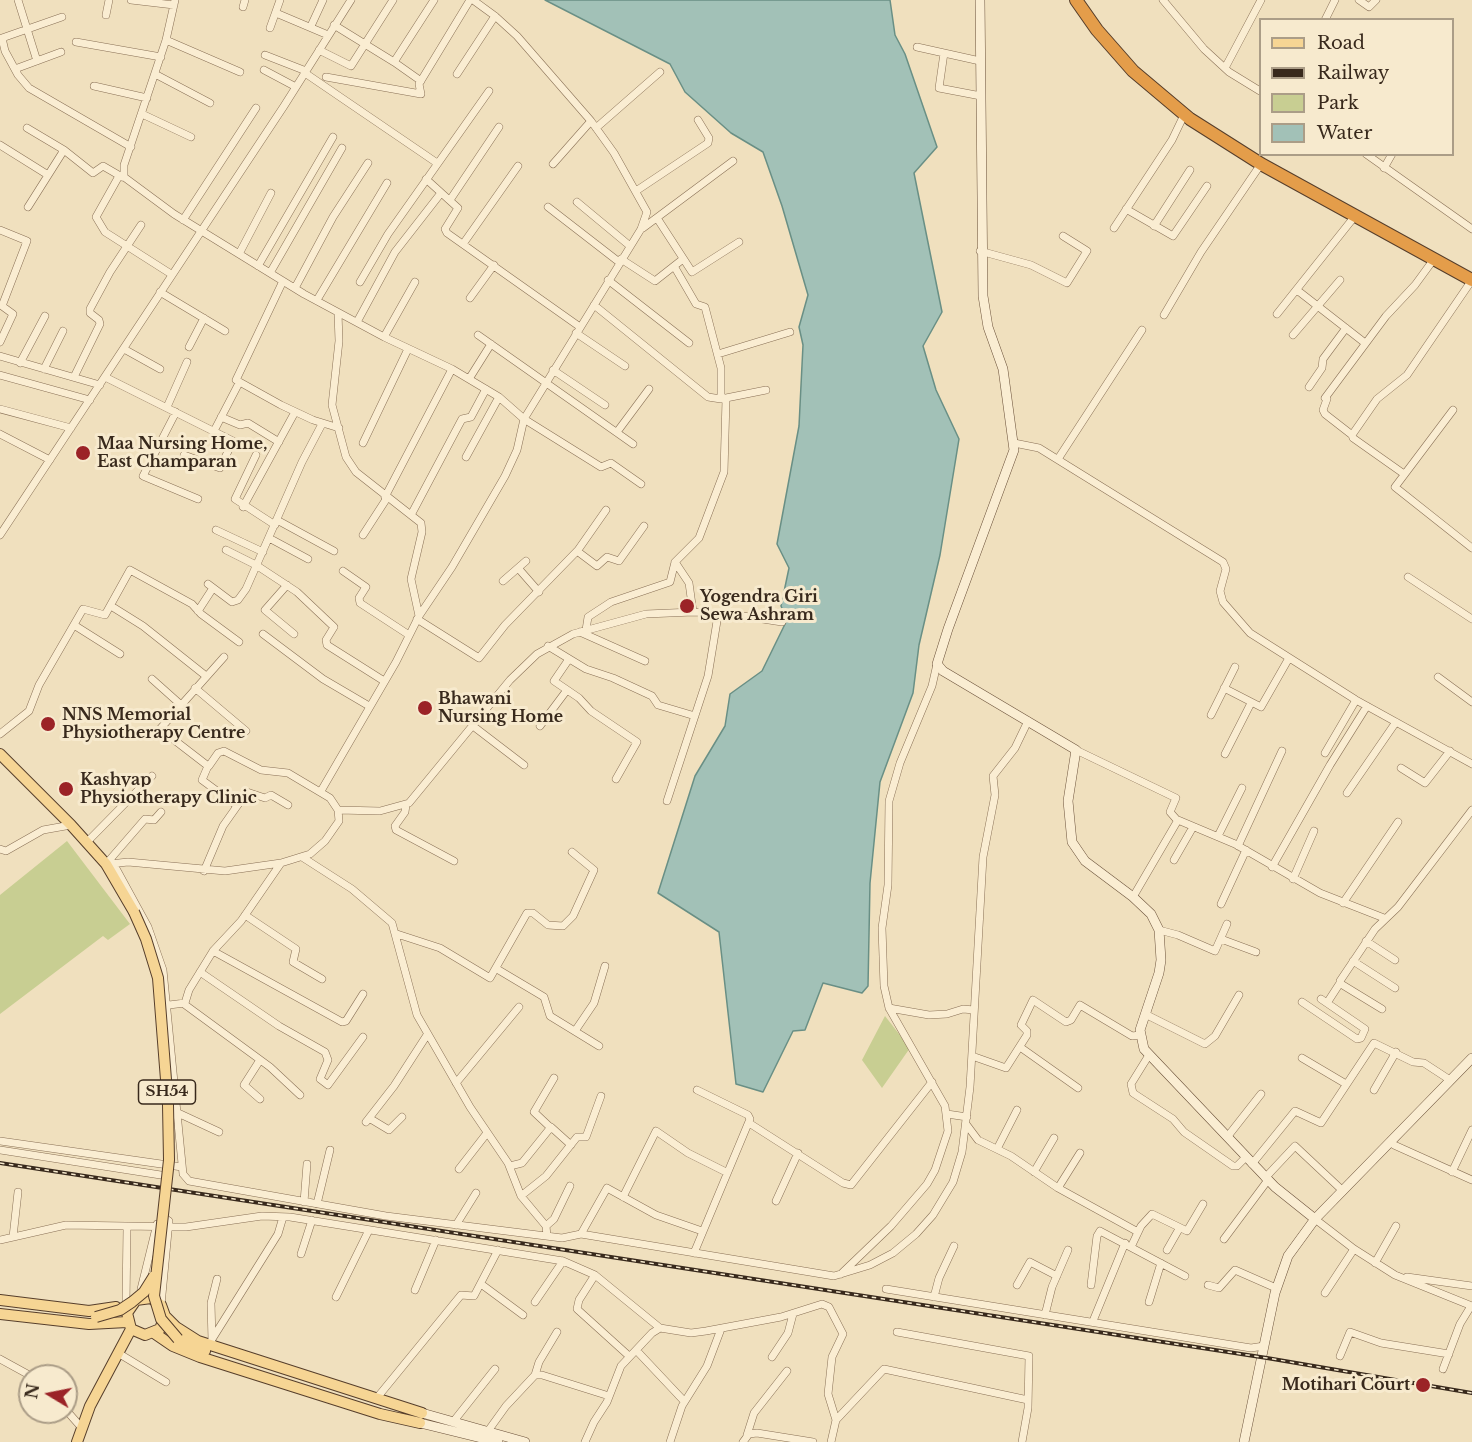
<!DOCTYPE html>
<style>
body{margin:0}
#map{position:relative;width:1472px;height:1442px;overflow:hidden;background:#f0e0be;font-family:"Libre Baskerville",serif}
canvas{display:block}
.legend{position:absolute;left:1259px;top:18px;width:195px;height:138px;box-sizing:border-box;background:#f7eace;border:2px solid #ab9d87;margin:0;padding:8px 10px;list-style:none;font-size:18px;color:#38291c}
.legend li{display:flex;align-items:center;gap:12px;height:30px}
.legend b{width:30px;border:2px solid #ab9d87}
.north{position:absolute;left:18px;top:1364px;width:60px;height:60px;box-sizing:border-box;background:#f7eace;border:2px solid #ab9d87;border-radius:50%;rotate:280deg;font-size:16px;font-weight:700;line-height:24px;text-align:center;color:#38291c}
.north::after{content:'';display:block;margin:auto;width:21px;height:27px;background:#9b2327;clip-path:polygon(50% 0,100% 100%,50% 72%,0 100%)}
</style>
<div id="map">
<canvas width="1472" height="1442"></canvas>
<ul class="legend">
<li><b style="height:8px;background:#f6d594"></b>Road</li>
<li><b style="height:8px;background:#38291c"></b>Railway</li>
<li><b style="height:16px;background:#c8ce92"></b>Park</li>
<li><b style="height:16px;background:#a2c1b7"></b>Water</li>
</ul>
<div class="north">N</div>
</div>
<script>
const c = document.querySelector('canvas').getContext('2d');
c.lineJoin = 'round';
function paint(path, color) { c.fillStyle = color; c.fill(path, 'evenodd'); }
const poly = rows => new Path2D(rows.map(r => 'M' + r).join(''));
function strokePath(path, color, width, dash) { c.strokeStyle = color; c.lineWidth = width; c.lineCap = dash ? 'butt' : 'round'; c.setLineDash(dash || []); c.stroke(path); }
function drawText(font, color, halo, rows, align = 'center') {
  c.font = font + ' "Libre Baskerville",serif'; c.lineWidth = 6; c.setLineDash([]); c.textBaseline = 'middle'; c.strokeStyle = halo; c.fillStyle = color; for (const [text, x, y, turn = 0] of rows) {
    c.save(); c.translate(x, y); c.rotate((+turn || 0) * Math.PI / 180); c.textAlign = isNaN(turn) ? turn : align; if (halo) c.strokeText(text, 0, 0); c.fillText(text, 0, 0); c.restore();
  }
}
paint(poly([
 [67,841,130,924,108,940,103,936,0,1014,0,895],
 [885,1016,910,1048,882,1088,862,1060]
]), '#c8ce92');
const water = poly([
 [545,0,890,0,895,35,905,54,937,147,914,173,942,312,923,346,936,390,959,439,940,555,919,645,913,693,880,782,870,883,868,986,862,993,823,983,805,1030,793,1031,763,1092,736,1084,719,932,658,893,695,776,725,726,730,694,762,671,787,620,781,606,789,568,777,544,799,426,803,345,799,327,808,295,782,206,763,152,731,133,685,92,670,64,545,0]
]);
paint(water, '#a2c1b7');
strokePath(water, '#698f85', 1.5);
const street = poly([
 [18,0,37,61],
 [131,0,174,5],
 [175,0,166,40,124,165,124,177,174,214,304,294,384,337,452,369,499,397,524,419,517,450,505,476,452,567,419,616,396,662,321,791],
 [473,0,495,16,517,36,591,121,614,153,647,212,641,229,524,419,601,467,611,463,641,484],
 [1163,0,1204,49,1229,72,1260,91],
 [1359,0,1369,7,1376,0],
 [243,7,245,0],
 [276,13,328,35],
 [106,15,109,0],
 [62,17,2,38,5,51,18,75,29,88,131,147],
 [1325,20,1335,0],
 [334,25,394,62,434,0],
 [311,26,323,0],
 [270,28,280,0],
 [166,40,240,72],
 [76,42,161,57],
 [917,47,980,61],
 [319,50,351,66,393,0],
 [944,53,939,88,981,96],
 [265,55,306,71],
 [394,62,421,81],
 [1225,68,1261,0],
 [15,69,61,52],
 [264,70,296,87],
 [305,73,437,163],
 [155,74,210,103],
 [457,74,495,16],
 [326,77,421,94,419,84,470,0],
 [94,86,147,98],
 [142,114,191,137],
 [27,128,64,150,93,173,103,166,122,177],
 [596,128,660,72],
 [0,145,48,175],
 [1366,154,1472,229],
 [553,164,591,121],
 [1384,168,1392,154],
 [119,176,96,217,105,232,171,274],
 [426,179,458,208,445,229,447,233,580,327],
 [636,191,708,143,709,138,698,120],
 [450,200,499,127],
 [577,202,630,246],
 [28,207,64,150],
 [548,207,619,262],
 [1126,209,1173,236,1207,186],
 [657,218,692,272,739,242],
 [183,220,256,108],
 [1154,226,1190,170],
 [643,228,733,161],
 [1114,228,1172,140,1184,115],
 [0,230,27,241,2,306,13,314,0,342],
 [463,244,518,166],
 [980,251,1031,265,1067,283,1087,251,1063,236],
 [239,254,271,193],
 [621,259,655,281,683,259],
 [258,266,333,137],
 [674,266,696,304,705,307,721,368,721,399],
 [270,273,342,148],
 [608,280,689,343],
 [283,281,236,380,281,405,313,420,339,428],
 [360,282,388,234,489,91],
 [295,288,333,217,368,163],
 [1297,290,1365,343],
 [160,292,225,331],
 [470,298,494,265],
 [317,300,387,183],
 [594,305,708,397,721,399,766,390],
 [338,313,339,341,332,405,346,457,356,472,421,523,422,532,411,579,419,616],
 [1277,314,1355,216],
 [1164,315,1201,252,1261,164],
 [357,322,395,252,441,193],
 [576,333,625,366],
 [478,335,633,444],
 [1293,335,1340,280],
 [384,337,415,282],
 [189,347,204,318],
 [124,349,160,369],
 [718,354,790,332],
 [0,356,100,385],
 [20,363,45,316],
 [44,369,63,331],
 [553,370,605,405],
 [0,375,90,400],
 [74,377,100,324,99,320,90,313,90,309,110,272,141,225],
 [105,377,233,441,220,468,184,455],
 [469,379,491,344],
 [1309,387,1322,368,1323,359,1346,328],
 [1325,398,1386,316,1415,285,1434,259],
 [1327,399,1323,410,1325,414,1352,435],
 [167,407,187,362],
 [0,409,71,428],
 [1453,410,1395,487,1472,548],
 [176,412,143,476,198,499],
 [221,417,240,425,248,423,279,442],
 [214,431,239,383],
 [617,432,649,389],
 [0,434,50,460],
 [363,443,408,349],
 [1014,443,1039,448,1223,562,1226,569,1220,591,1223,602,1250,633,1356,700,1472,764],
 [256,455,235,499,275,525],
 [466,457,499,397],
 [1058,459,1142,330],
 [1404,474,1353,438,1352,435,1377,399,1407,375,1472,280],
 [385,497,452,369],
 [243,507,295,412],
 [411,515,462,419,471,417,486,389],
 [277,520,334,551],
 [216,530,263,552],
 [0,535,284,106,351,0],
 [363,535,387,498],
 [269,538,308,559],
 [226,550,256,565,297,592,334,627,326,640,327,645,384,681],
 [577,551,597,566,607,557,619,561,644,526],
 [675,562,689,583,693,612],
 [518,568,539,592],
 [343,571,366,587,359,598,360,603,409,635],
 [1408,577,1472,619],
 [503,581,526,561],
 [208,584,232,602,238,600,246,589,302,462,322,424],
 [287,585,265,610,294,634],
 [111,606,143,626,206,676],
 [198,611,213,588],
 [417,619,479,658,505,625,578,550,606,510],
 [74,625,120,654],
 [586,630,588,617,611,602,670,582,675,562,699,538,724,472,726,399],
 [580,632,645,661],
 [263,634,323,679,369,706],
 [548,646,586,669,613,678,652,696,658,705,695,716],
 [224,657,160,729,208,766,202,780,236,805],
 [569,659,554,681,579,698,591,711,637,742,616,779],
 [1438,677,1472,702],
 [152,679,180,704],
 [195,688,246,731],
 [1224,688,1261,707,1289,658],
 [1211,715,1235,667],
 [473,726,524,765],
 [540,726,567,690],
 [0,734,29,711,39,685,83,609,105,615,130,570,192,604,201,614,239,642],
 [1076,750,1176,798,1170,812,1177,820],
 [1325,753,1356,700],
 [1225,754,1251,703],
 [1401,768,1425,783,1450,751],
 [1347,793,1396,722],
 [667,801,708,676,718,615],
 [406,805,405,812,395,826,396,830,454,861],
 [338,810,380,811,409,803,510,680,537,654,573,634,646,614,693,612,730,614,782,622],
 [1218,836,1242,788],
 [87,842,152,776],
 [1238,846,1282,751],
 [0,849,6,851,43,830,71,825],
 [302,857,352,889,392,923,417,1015,470,1107,508,1163,521,1196,546,1226,547,1236],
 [1174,860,1193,827],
 [113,863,148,927,163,970,183,1174,189,1181,386,1216,562,1238,581,1234,607,1188,656,1215,702,1231],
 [106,864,145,819,154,820,161,812],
 [110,864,128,862,225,871,281,863],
 [1272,867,1330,765,1367,706],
 [204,871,223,826,247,792,265,798,271,795,288,805],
 [1293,879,1314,831],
 [1133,897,1178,820,1235,844,1320,893,1384,918],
 [1343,903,1398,822],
 [1221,904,1246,850],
 [245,915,296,949,293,962,322,979],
 [1159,930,1178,935,1215,951,1227,924],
 [397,934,440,948,490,978,527,913,533,913,548,925,563,926,573,916,594,870,572,852],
 [1221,939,1256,952],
 [1366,941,1395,960],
 [213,951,342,1022,346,1021,363,994],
 [1353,961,1395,988],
 [497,969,544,997,550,1016,599,1046],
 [200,972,279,1026,325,1052,328,1060,320,1079,328,1085,363,1037],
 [1302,1002,1357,1039,1361,1038,1365,1029,1321,999],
 [1327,1003,1340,983],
 [184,1004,270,1067,300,1095],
 [169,1005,185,1003,189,990,213,951,241,921,281,863,310,854,325,841,339,821,338,810,330,798,288,773,261,770,224,751,218,753,209,766],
 [889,1008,929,1015,947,1014,963,1009,974,1010],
 [1382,1009,1341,984,1340,981,1375,929,1398,907,1472,810],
 [1145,1014,1205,1044,1215,1036,1239,995],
 [575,1031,594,1003,605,966],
 [1020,1047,1078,1088],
 [1149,1055,1131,1084,1133,1093,1173,1119,1184,1132,1233,1166,1237,1166,1246,1157],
 [972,1056,1006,1068,1027,1035,1027,1031,1021,1025,1033,1000,1066,1022,1071,1020,1080,1005,1132,1036,1140,1035],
 [1302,1058,1346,1084],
 [260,1060,244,1085,260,1099],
 [456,1083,519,1007],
 [1374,1090,1396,1052],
 [178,1113,219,1132],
 [947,1114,967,1117],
 [369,1118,389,1130,402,1117],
 [366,1122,394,1086,427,1035],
 [749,1123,843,1183,851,1185,932,1082],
 [966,1124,978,1140,1011,1156,1058,1188,1138,1232],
 [551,1128,534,1112,554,1078],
 [1228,1136,1261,1094],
 [0,1141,182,1167],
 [1394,1145,1472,1180],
 [997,1149,1017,1110],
 [0,1150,167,1176],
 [1252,1164,1295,1111,1321,1123,1374,1043,1413,1062,1424,1063,1450,1080],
 [510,1166,522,1163,551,1127,571,1145],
 [459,1169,487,1133],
 [1034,1172,1054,1138],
 [1452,1172,1472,1130],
 [1265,1178,1295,1146,1343,1191],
 [1058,1188,1080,1153],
 [521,1196,546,1176,577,1137,586,1137,601,1096],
 [623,1197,656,1131,688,1153,726,1172],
 [776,1201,798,1153],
 [304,1202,307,1164],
 [317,1204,330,1150],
 [1315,1219,1354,1249,1395,1275,1472,1306],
 [456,1225,476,1193],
 [546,1226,554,1219,570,1186],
 [581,1234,834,1276,870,1265,893,1253,916,1234,933,1215,953,1182,962,1152,970,1087,983,857,995,795,993,776,1015,748,1028,721],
 [13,1237,18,1192],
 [1224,1239,1268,1180],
 [0,1240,66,1225,186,1227,262,1216,290,1217,563,1261,595,1275,660,1328],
 [1131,1247,1141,1226,1152,1214,1187,1231,1203,1204],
 [1167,1250,1179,1229],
 [694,1253,750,1119,748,1115,697,1090],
 [301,1254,312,1220],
 [1375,1263,1396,1226],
 [841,1274,891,1226,927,1184,935,1170,948,1131,945,1106,889,1008,884,986,882,928,888,885,889,801,900,763,932,686,937,664],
 [595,1275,579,1300,577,1309,629,1356],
 [1407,1277,1472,1286],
 [481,1284,523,1315],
 [1017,1285,1030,1262,1057,1276],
 [1091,1285,1097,1236,1100,1231,1185,1276],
 [1208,1285,1219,1288,1235,1270,1276,1288],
 [141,1289,157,1224],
 [886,1289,1251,1348,1264,1346],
 [415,1290,436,1240],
 [1325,1293,1354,1249],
 [336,1297,369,1230],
 [934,1297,939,1278,954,1246],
 [535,1302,563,1261],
 [1149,1302,1161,1263],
 [126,1304,127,1228],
 [161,1305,169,1221,162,1216],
 [1045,1315,1052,1287,1068,1250],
 [1093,1321,1125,1243],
 [897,1332,1029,1356,1028,1408,1022,1442],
 [212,1341,211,1303,217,1279],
 [209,1344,278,1234,283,1217],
 [636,1350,684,1401],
 [118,1353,166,1382],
 [1340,1356,1350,1332,1381,1343,1449,1354],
 [772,1357,788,1333,793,1314],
 [0,1359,31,1376],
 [1443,1369,1460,1324,1471,1306],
 [535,1375,539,1362,557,1332],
 [376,1399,461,1295,474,1296,498,1250],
 [66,1410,81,1427],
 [453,1422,495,1369],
 [488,1431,506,1406,535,1375,542,1375,609,1396],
 [747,1435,754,1413,787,1371],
 [585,1442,594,1422,607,1402,621,1366,652,1333,660,1328,691,1333,706,1331,781,1317,822,1304,829,1307,843,1334,832,1357,828,1394,836,1420],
 [670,1442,682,1406,707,1366,721,1329],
 [743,1442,749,1434,757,1433,813,1442],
 [831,1442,836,1420,884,1369,1028,1400]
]);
const secondary = poly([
 [980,0,983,296,988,327,1003,369,1014,450,948,629,937,664,943,671,1076,750,1068,801,1072,842,1085,861,1133,897,1151,914,1159,930,1161,960,1159,973,1140,1030,1144,1049,1275,1187,1315,1219],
 [422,1413,525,1442],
 [420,1423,498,1442],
 [1244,1442,1275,1293,1288,1256,1315,1219,1472,1058]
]);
const primary = poly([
 [0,754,71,825,106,864,134,912],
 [0,1300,89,1311,116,1307],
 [0,1314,89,1324,127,1322],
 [165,1316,160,1329,145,1335,131,1329,127,1313,136,1300,151,1298,161,1305,165,1316,176,1327,198,1341,422,1413],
 [154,1333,173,1346,200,1357,380,1414,420,1423],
 [178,1339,205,1351],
 [77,1442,90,1406,131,1329]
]);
const highway = poly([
 [1076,0,1097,30,1133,71,1190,119,1261,164,1472,280]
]);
strokePath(street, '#897056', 8);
strokePath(secondary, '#6b513a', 10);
strokePath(primary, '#563e2b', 12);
strokePath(highway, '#563e2b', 14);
strokePath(street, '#faedd2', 7);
strokePath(secondary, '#faedd2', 9);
strokePath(primary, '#f6d594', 10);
strokePath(highway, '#e49d4a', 12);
const rail = poly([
 [0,1163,1267,1358,1472,1393]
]);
strokePath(rail, '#38291c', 4);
strokePath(rail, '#f7eace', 1.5, [4.5]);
const primaryBridge = poly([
 [134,912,146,939,158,978,168,1105,169,1160,154,1296,161,1319,178,1339],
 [96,1317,120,1310,132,1302,144,1292,154,1276]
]);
strokePath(primaryBridge, '#563e2b', 12, []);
strokePath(primaryBridge, '#f6d594', 10);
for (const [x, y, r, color] of [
 [83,453,8,"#9b2327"],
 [687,606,8,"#9b2327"],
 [425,708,8,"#9b2327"],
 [48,724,8,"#9b2327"],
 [66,789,8,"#9b2327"],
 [1423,1385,8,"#9b2327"]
]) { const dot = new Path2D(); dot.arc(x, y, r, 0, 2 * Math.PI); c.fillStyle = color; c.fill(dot); strokePath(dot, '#f7eace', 2); }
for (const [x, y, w] of [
 [167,1092,57]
]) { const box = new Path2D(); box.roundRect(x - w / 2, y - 12, w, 24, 4.5); c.fillStyle = '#f7eace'; c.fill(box); strokePath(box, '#38291c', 1.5); }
drawText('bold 15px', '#38291c', null, [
 ["SH54",167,1092]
]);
drawText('bold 16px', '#38291c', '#f7eace', [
 ["Maa Nursing Home,",97,444],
 ["East Champaran",97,462],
 ["Yogendra Giri",700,597],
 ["Sewa Ashram",700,615],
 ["Bhawani",438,699],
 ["Nursing Home",438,717],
 ["NNS Memorial",62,715],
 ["Physiotherapy Centre",62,733],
 ["Kashyap",80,780],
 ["Physiotherapy Clinic",80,798],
 ["Motihari Court",1410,1385,"right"]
], 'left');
</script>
